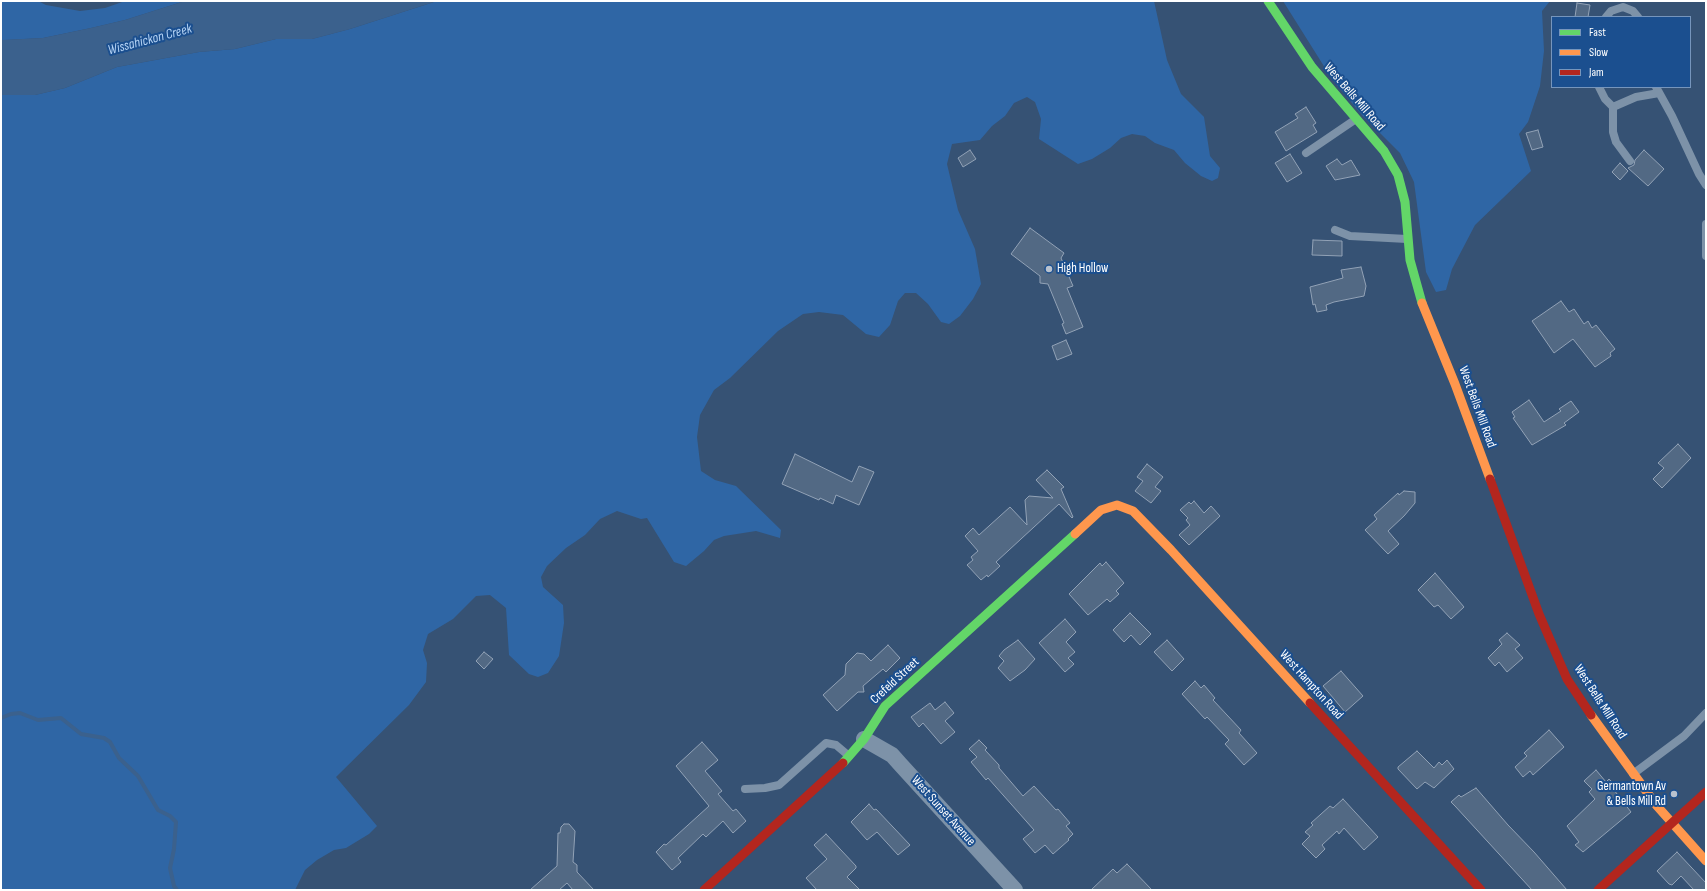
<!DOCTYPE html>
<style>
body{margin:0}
#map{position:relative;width:1707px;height:891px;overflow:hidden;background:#365274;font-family:"Sofia Sans Condensed",sans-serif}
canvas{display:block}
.frame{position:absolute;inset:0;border:2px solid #fff;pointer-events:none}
.legend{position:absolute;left:1551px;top:16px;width:140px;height:72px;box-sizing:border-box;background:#1b4f8f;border:1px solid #7695bc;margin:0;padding:5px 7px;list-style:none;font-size:12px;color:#fff}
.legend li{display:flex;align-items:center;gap:8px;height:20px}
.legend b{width:20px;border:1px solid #7695bc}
</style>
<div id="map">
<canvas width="1707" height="891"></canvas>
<div class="frame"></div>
<ul class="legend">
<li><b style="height:5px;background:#63d668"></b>Fast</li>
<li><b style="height:5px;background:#ff974d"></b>Slow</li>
<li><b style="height:5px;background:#b3261e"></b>Jam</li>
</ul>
</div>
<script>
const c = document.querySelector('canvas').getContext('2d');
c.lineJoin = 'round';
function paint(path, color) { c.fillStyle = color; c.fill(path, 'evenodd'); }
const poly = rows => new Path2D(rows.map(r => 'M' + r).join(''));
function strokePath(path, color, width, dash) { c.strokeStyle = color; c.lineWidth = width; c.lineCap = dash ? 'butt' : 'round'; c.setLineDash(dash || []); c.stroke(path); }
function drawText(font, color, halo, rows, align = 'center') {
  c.font = font + ' "Sofia Sans Condensed",sans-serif'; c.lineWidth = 4; c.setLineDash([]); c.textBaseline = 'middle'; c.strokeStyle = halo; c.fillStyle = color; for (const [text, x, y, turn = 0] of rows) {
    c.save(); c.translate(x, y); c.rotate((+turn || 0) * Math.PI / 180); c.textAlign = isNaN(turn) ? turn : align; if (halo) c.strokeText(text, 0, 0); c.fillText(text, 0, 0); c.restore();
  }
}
paint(poly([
 [1,1,38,1,46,5,80,11,105,8,125,1,185,1,125,20,91,28,43,38,6,40,1,40],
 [437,1,1154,1,1167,60,1181,94,1204,117,1210,156,1220,168,1218,178,1212,181,1201,176,1185,163,1174,150,1155,143,1145,136,1132,134,1121,138,1110,148,1092,159,1078,164,1039,139,1041,119,1035,102,1027,97,1014,103,1005,116,992,126,980,140,952,144,947,164,958,210,975,249,981,284,973,299,960,316,949,324,941,322,928,304,916,293,905,293,898,301,890,325,879,337,866,334,843,315,819,312,803,314,778,331,730,378,714,390,700,415,697,437,701,471,715,480,736,486,781,530,780,538,756,531,724,536,714,540,704,551,686,566,674,562,647,518,641,519,617,511,600,519,585,535,566,548,547,566,541,577,543,587,563,605,564,623,559,656,548,673,538,677,529,674,509,655,506,608,490,595,476,596,453,619,428,634,423,650,427,663,426,682,409,705,336,777,377,826,369,834,346,848,334,850,317,860,305,870,295,890,1,890,1,95,35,95,65,88,117,67,199,52,235,49,276,39,312,39,350,29],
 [1283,1,1550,1,1542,11,1544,51,1540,86,1528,122,1519,134,1531,171,1475,225,1452,269,1446,290,1436,292,1426,272,1414,182,1400,153,1362,115,1332,79]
]), '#2f66a5');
paint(poly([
 [185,1,437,1,350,29,312,39,276,39,235,49,199,52,117,67,65,88,35,95,1,95,1,40,43,38,91,28,125,20]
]), '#3b618d');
strokePath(poly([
 [1,718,11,714,20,713,38,720,61,718,81,734,104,738,110,742,119,758,138,776,158,810,170,816,176,822,174,849,170,868,174,886,177,890]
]), '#3b618d', 4);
const building = poly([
 [1577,3,1590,5,1588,17,1575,17,1577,3],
 [1306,107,1316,123,1313,125,1317,132,1286,151,1275,132,1298,118,1295,114,1306,107],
 [1538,130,1543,147,1532,150,1526,133,1538,130],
 [970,150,976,159,963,167,958,158,970,150],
 [1644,150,1664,169,1648,186,1628,168,1634,165,1635,160,1644,150],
 [1290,154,1302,173,1287,182,1275,163,1290,154],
 [1337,159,1342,165,1351,160,1360,175,1335,180,1326,166,1337,159],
 [1620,163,1628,171,1620,180,1612,172,1620,163],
 [1030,228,1064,253,1061,258,1073,286,1067,288,1083,327,1066,334,1062,324,1064,323,1048,284,1040,283,1040,276,1011,254,1030,228],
 [1313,240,1342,241,1342,256,1312,255,1313,240],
 [1361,267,1366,286,1364,296,1334,302,1326,305,1327,310,1317,312,1315,304,1313,305,1310,287,1343,278,1341,270,1361,267],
 [1561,301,1569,312,1574,309,1584,324,1588,321,1592,328,1596,325,1615,349,1610,353,1611,356,1595,367,1573,339,1554,353,1532,321,1561,301],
 [1066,340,1072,354,1057,360,1052,346,1066,340],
 [1529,400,1544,422,1561,411,1559,409,1571,401,1579,412,1564,423,1566,425,1532,445,1513,418,1515,417,1512,412,1529,400],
 [1678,444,1691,458,1662,488,1653,479,1664,468,1658,463,1678,444],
 [795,454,852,482,859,466,874,472,859,505,836,495,833,504,820,498,819,500,782,484,795,454],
 [1147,464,1163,477,1155,487,1161,491,1151,503,1135,491,1143,481,1137,477,1147,464],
 [1047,470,1064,487,1061,489,1073,517,1072,518,1059,504,996,562,1000,566,988,577,987,575,981,580,967,565,973,560,971,557,978,551,965,536,973,528,979,535,1010,507,1027,525,1025,500,1029,496,1053,498,1036,480,1047,470],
 [1404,491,1415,492,1415,503,1404,516,1388,531,1399,544,1388,554,1365,530,1377,519,1374,515,1398,493,1399,495,1404,491],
 [1194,501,1204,513,1211,506,1220,516,1189,545,1179,535,1190,525,1186,520,1188,518,1180,510,1189,502,1191,504,1194,501],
 [1106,562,1124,583,1116,591,1119,594,1110,602,1107,599,1088,615,1069,594,1100,563,1102,566,1106,562],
 [1435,573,1464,607,1451,619,1438,605,1434,607,1418,590,1435,573],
 [1130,613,1151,634,1140,645,1131,635,1124,642,1113,630,1130,613],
 [1065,619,1076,632,1066,642,1075,652,1068,658,1074,664,1065,672,1039,643,1065,619],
 [1507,633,1520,645,1515,649,1523,658,1507,672,1499,662,1495,666,1488,658,1502,644,1499,640,1507,633],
 [1018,640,1035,659,1025,670,1010,681,998,668,1004,661,999,656,1004,650,1018,640],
 [1167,640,1184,659,1172,671,1154,652,1167,640],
 [888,645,900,658,886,672,883,669,863,686,864,692,858,692,837,711,823,695,845,675,846,664,857,653,864,654,871,661,888,645],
 [484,652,493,659,484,669,476,661,484,652],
 [1341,671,1363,696,1345,712,1323,686,1341,671],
 [1195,681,1201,688,1204,685,1215,698,1213,700,1241,730,1239,733,1257,753,1244,765,1225,744,1229,740,1207,717,1205,719,1182,694,1195,681],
 [945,702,954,713,945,721,955,732,941,744,923,723,919,727,911,717,930,703,935,710,945,702],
 [1549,730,1564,747,1533,775,1530,771,1523,777,1515,767,1527,756,1524,753,1549,730],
 [979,740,987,748,985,750,999,765,999,768,1023,796,1034,786,1056,810,1058,809,1070,823,1066,826,1073,834,1068,839,1069,840,1053,854,1045,845,1035,853,1023,839,1034,830,988,778,986,780,971,762,977,757,969,749,979,740],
 [702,742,718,760,705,771,722,791,718,794,733,811,736,809,746,821,733,833,723,821,706,837,703,834,678,858,681,862,672,870,656,852,664,844,666,845,709,806,676,766,702,742],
 [1417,751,1434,768,1439,762,1442,765,1447,760,1454,769,1434,788,1425,782,1417,789,1398,769,1398,767,1417,751],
 [1596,770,1606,782,1609,779,1617,787,1614,790,1631,812,1583,852,1575,845,1579,842,1567,826,1595,799,1589,792,1592,789,1584,781,1596,770],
 [1476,788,1508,825,1534,852,1567,890,1532,890,1455,806,1451,802,1459,795,1461,797,1476,788],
 [1343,799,1378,837,1364,850,1344,828,1339,834,1337,831,1322,845,1325,849,1316,858,1302,844,1310,836,1305,832,1313,825,1311,823,1330,806,1333,808,1343,799],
 [869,804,874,810,876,809,910,845,898,855,877,832,867,840,851,822,869,804],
 [564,824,569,824,575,831,573,862,577,865,577,872,594,890,573,890,567,883,559,890,530,890,557,866,558,833,560,833,561,827,564,824],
 [826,834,856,866,856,868,847,877,860,890,817,890,806,878,827,859,814,845,826,834],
 [1677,852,1706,883,1706,890,1694,890,1681,876,1672,885,1669,884,1657,871,1677,852],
 [1127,864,1152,890,1091,890,1113,869,1117,873,1127,864]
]);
paint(building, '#526984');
strokePath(building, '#92a2b6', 1);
strokePath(poly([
 [1606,17,1611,11,1623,7,1633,11,1638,17],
 [1599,87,1605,99,1613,107,1613,132,1616,142,1630,161],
 [1656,87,1672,116,1699,174,1706,185],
 [1613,107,1636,97,1659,93],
 [1306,153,1356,119],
 [1706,224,1706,256],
 [1335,230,1350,236,1407,239],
 [1633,774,1684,736,1706,713],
 [745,789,765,788,779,785,826,743,836,745,849,756]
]), '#7d92a8', 8);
strokePath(poly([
 [864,739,892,755,900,764,1015,890]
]), '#7d92a8', 16);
strokePath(poly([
 [1268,1,1312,67,1384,151,1398,175,1405,202,1410,260,1422,303],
 [843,763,864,739,885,706,1075,534]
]), '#63d668', 9);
strokePath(poly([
 [1422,303,1455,384,1490,479],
 [1075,534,1101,510,1117,505,1133,511,1171,550,1310,703],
 [1591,715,1657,806,1706,861]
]), '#ff974d', 9);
strokePath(poly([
 [1490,479,1539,614,1567,679,1591,715],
 [1310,703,1481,890],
 [704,890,843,763],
 [1598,890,1706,792]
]), '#b3261e', 9);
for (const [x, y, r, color] of [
 [1049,269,4,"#b9c2ce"],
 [1674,794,4,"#b9c2ce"]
]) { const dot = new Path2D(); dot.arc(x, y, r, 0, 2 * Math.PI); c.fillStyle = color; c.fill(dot); strokePath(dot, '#1b4f8f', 1.5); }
drawText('13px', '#fff', '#1b4f8f', [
 ["West Bells Mill Road",1354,97,49],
 ["West Bells Mill Road",1477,407,70],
 ["Crefeld Street",895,681,-43],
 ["West Hampton Road",1311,685,48],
 ["West Bells Mill Road",1600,702,57],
 ["West Sunset Avenue",943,811,48]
]);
drawText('13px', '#fff', '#1b4f8f', [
 ["High Hollow",1057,269],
 ["Germantown Av",1666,787,"right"],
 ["& Bells Mill Rd",1666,802,"right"]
], 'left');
drawText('italic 14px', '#b5d3f5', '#1b4f8f', [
 ["Wissahickon Creek",150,40,-15]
]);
</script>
